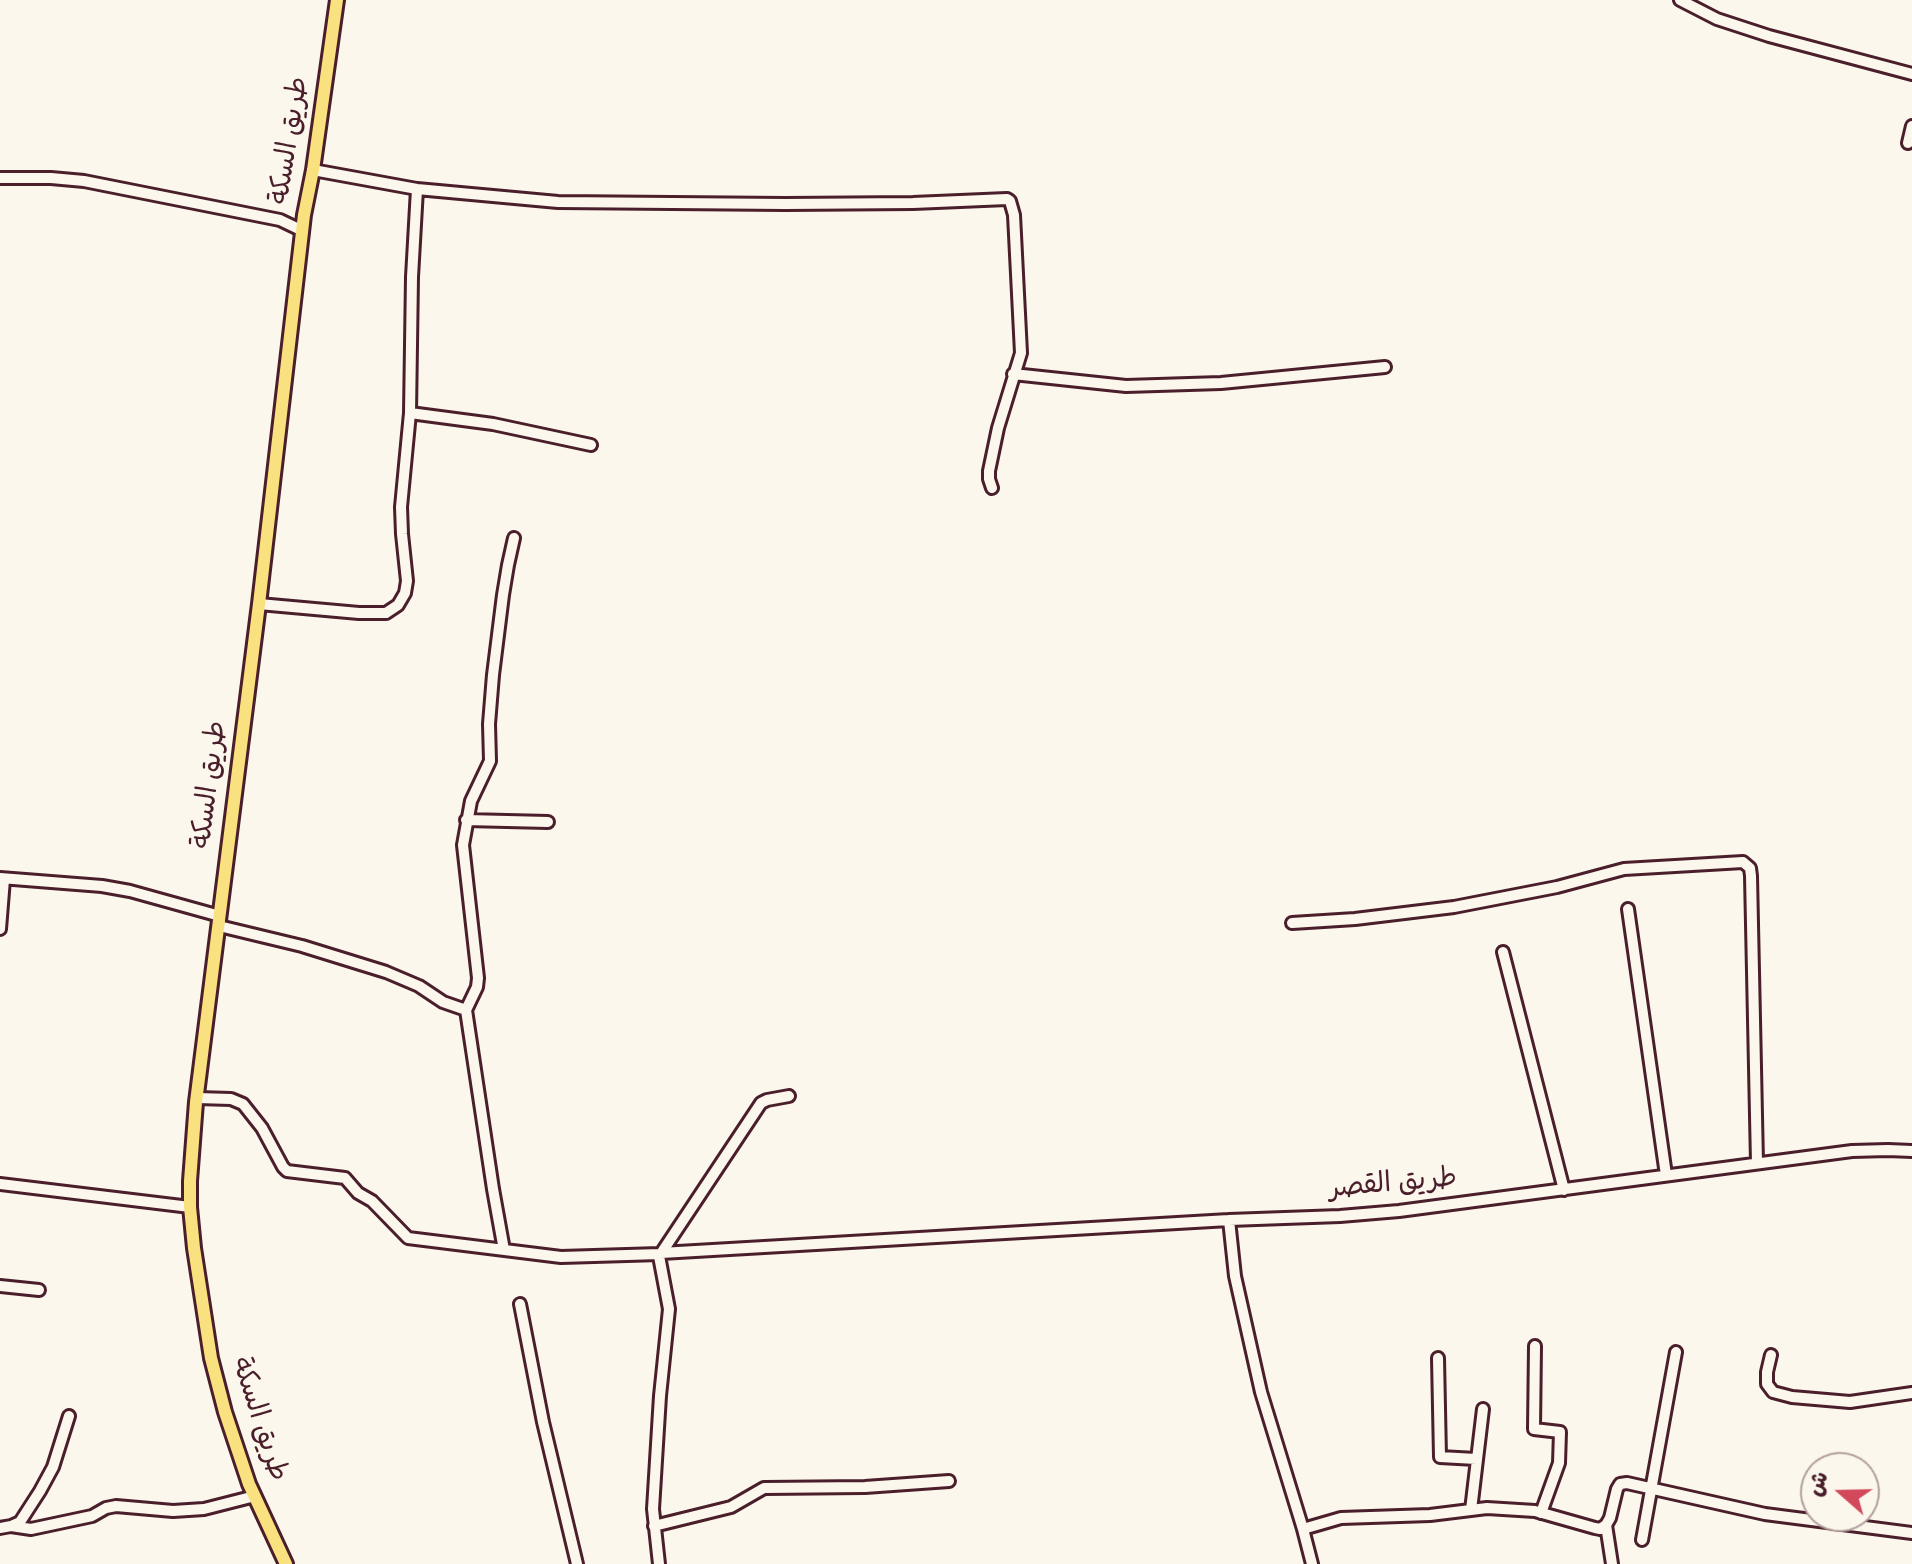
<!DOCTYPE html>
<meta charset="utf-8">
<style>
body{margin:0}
#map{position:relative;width:1912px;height:1564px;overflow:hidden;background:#fbf7ec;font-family:"Indie Flower","Playpen Sans Arabic",sans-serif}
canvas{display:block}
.north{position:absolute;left:1800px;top:1452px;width:80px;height:80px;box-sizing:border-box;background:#fbf7ec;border:2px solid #b4a19f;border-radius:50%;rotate:290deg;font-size:22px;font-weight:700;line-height:32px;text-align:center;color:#4a1f2b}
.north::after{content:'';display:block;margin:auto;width:28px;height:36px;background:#d1495b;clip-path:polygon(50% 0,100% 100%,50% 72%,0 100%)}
</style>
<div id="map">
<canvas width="1912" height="1564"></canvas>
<div class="north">ش</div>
</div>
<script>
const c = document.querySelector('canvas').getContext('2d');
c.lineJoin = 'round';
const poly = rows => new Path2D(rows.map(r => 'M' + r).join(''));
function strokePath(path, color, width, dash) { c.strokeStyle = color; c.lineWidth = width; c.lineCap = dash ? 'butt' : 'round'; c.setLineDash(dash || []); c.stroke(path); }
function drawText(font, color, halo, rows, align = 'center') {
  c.font = font + ' "Indie Flower","Playpen Sans Arabic",sans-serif'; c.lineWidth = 6; c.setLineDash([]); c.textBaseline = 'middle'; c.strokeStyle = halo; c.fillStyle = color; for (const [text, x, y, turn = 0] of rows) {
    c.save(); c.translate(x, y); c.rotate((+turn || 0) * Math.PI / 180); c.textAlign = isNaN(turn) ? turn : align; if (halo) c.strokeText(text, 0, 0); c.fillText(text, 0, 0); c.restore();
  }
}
const minor = poly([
 [1680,0,1717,19,1769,36,1912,74],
 [1908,143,1912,126],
 [313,170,417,189,558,202,785,204,913,203,1007,199,1010,201,1014,215,1021,353,998,428,989,471,989,479,992,488],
 [0,178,51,178,84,181,280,220,303,231],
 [1013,374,1126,386,1221,383,1385,367],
 [410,413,493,424,591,445],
 [259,604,359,613,386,613,398,605,405,593,407,581,402,534,401,507,410,413,412,277,417,189],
 [466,820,548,822],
 [0,878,102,886,130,891,220,916],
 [1628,909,1666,1175],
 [1292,923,1355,919,1454,907,1557,887,1624,869,1743,862,1750,868,1751,876,1757,1163],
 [219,926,302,946,386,972,419,986,443,1002,466,1010],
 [0,929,4,879],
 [1503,952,1564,1190],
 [197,1098,231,1099,243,1104,262,1128,283,1167,287,1171,345,1178,358,1193,372,1201,408,1238,561,1257,660,1254],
 [0,1184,190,1207],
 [504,1250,493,1189,466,1010,477,987,478,978,463,845,471,801,490,761,489,724,493,675,503,595,508,565,514,538],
 [662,1252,761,1103,767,1100,789,1096],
 [0,1286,39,1290],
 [520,1304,543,1422,577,1564],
 [1535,1346,1534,1429,1560,1432,1559,1463,1541,1513],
 [1771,1355,1767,1372,1767,1384,1773,1392,1792,1397,1850,1402,1912,1393],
 [1438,1358,1440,1457,1476,1459],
 [1471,1510,1483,1409],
 [11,1526,31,1529,92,1516,106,1508,116,1506,173,1511,204,1509,255,1496],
 [654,1526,731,1507,764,1488,865,1487,949,1481],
 [0,1528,11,1526,20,1522,40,1491,53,1467,69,1416],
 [1303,1529,1341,1518,1430,1515,1487,1508,1535,1511,1595,1528,1600,1529,1606,1525],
 [1642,1540,1676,1352],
 [659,1564,653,1509,660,1396,669,1309,659,1256,661,1253,1229,1220],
 [1312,1564,1303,1529,1261,1392,1235,1276,1229,1220,1340,1216,1399,1211,1852,1151,1888,1150,1912,1151],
 [1612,1564,1606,1525,1610,1518,1617,1489,1620,1484,1627,1483,1765,1514,1912,1533]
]);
const major = poly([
 [286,1564,249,1484,225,1412,211,1358,194,1248,190,1207,190,1181,196,1102,259,604,304,215,313,170,337,0]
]);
strokePath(minor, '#4a1f2b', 16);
strokePath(major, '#4a1f2b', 18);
strokePath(minor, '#fbf7ec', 10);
strokePath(major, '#fae180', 12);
drawText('28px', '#4a1f2b', '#fbf7ec', [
 ["طريق السكة",292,141,-81],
 ["طريق السكة",212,785,-83],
 ["طريق القصر",1393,1186,-5],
 ["طريق السكة",257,1420,72]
]);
</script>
